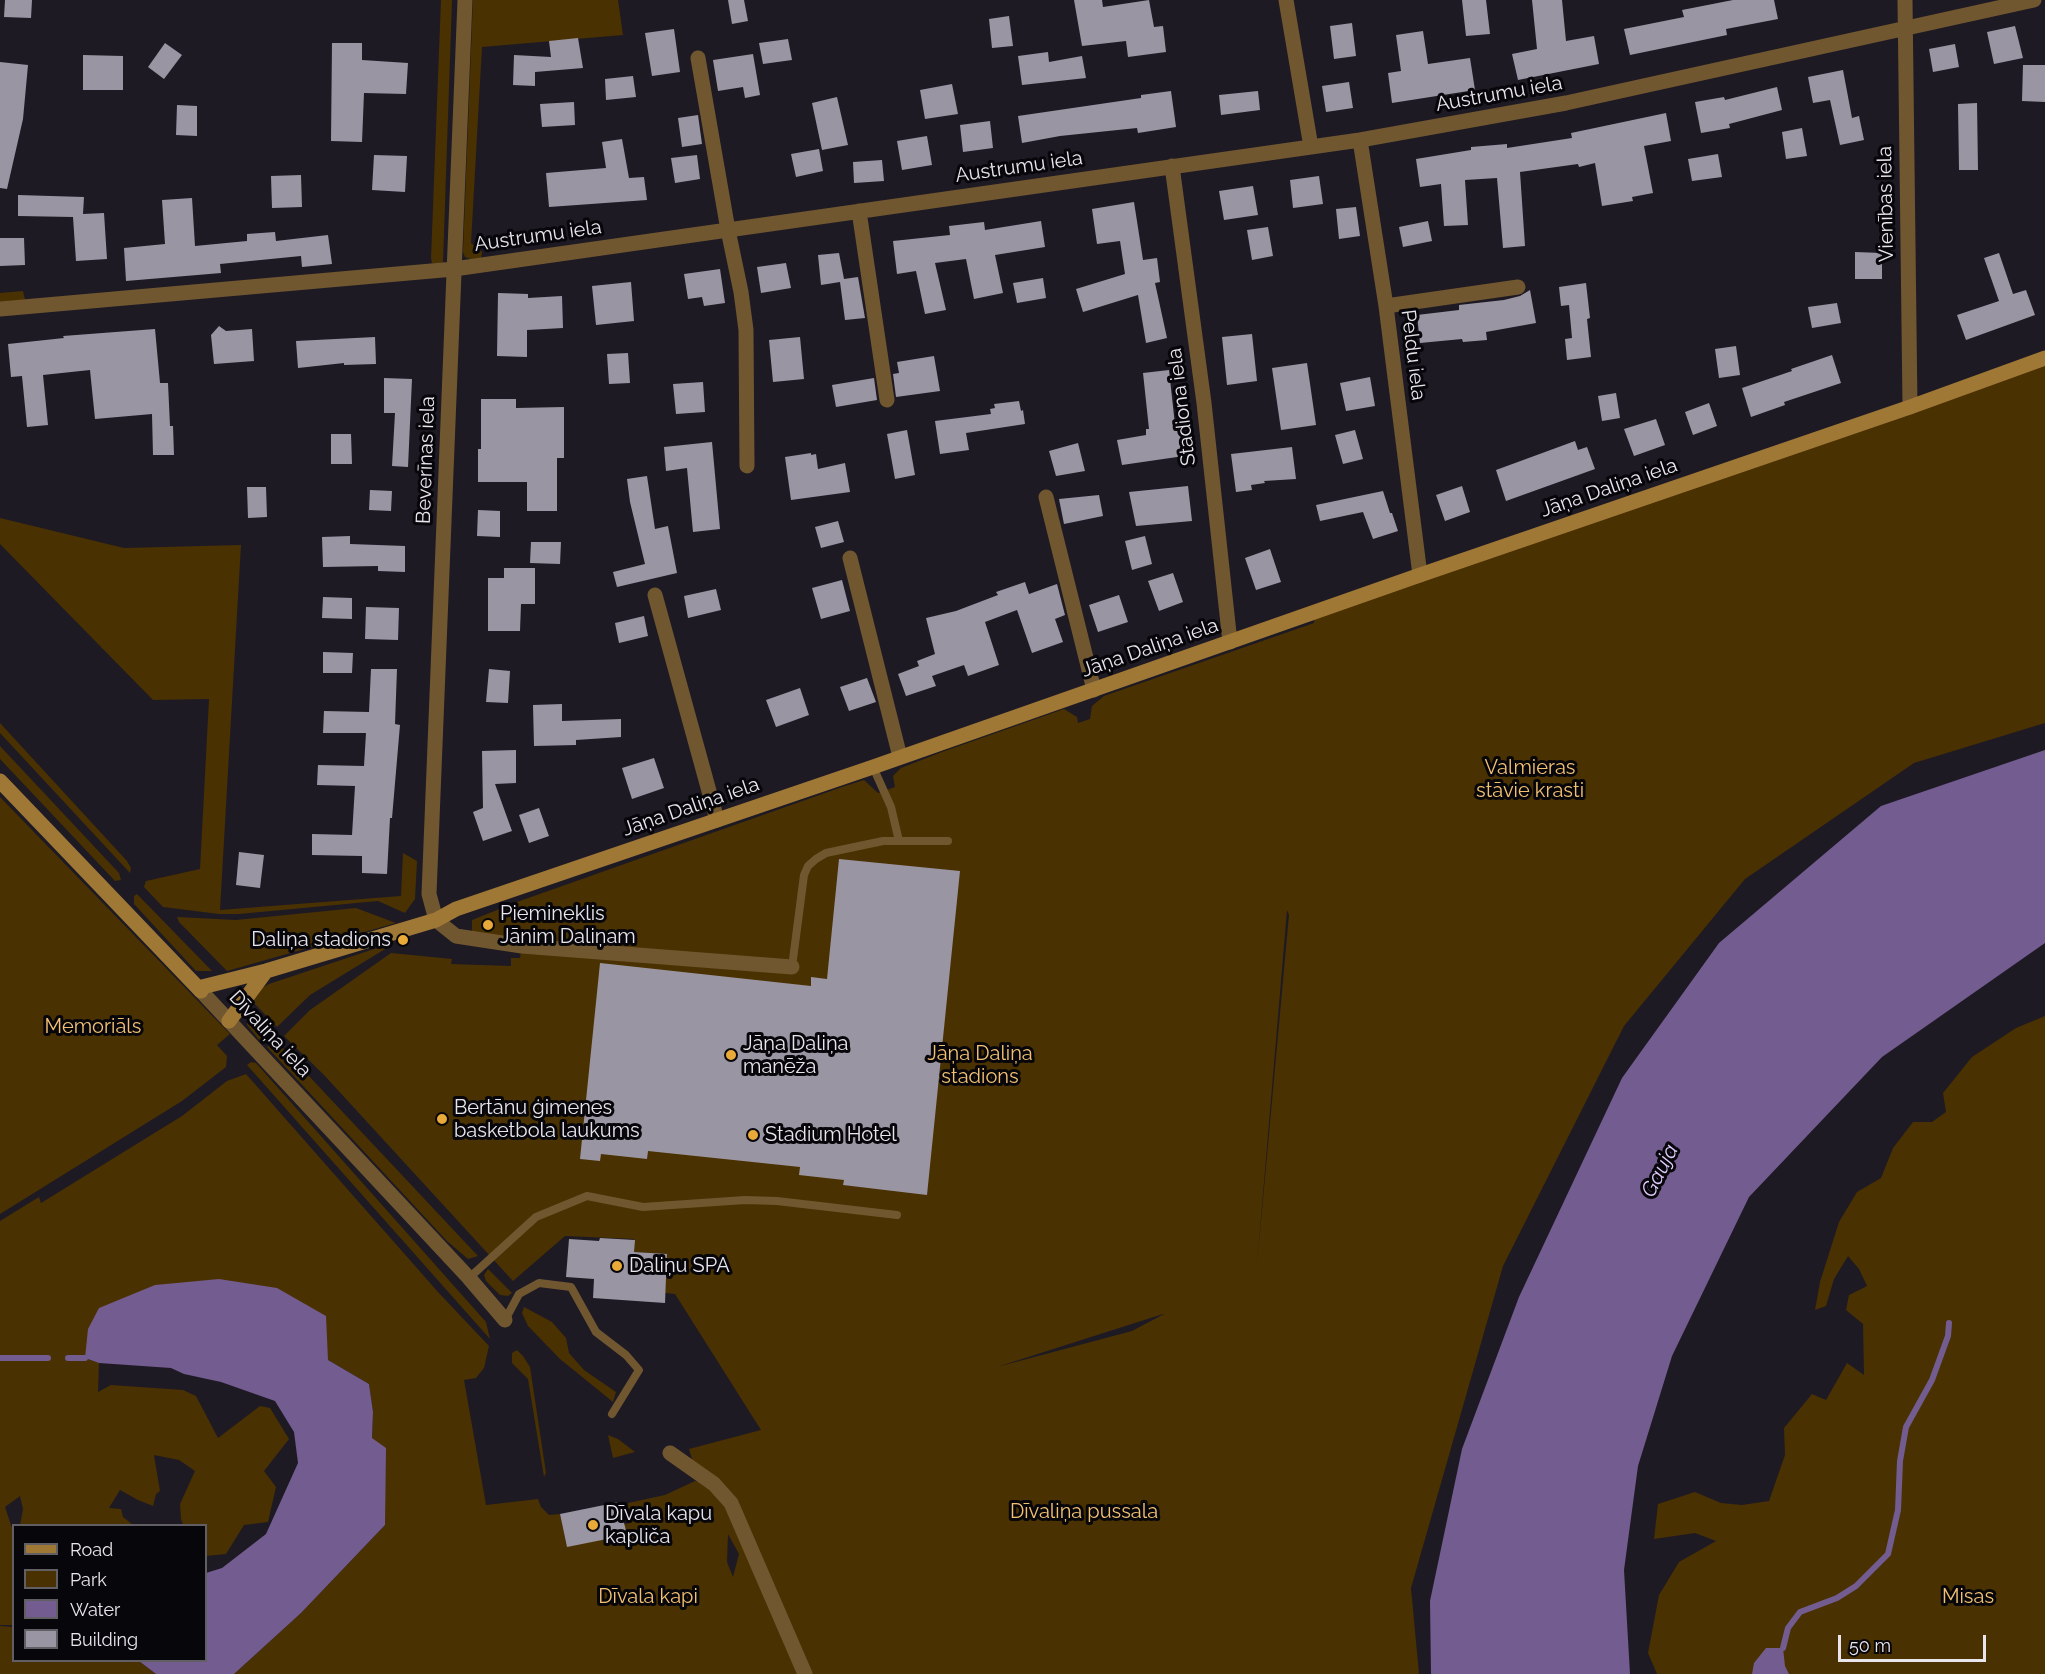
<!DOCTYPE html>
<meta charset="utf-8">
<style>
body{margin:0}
#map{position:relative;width:2045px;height:1674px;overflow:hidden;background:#1e1a24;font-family:Raleway,sans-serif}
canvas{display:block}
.legend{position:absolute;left:12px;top:1524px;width:195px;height:138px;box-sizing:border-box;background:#07060a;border:2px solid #615f64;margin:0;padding:8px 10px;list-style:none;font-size:18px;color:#e8e5ec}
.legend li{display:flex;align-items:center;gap:12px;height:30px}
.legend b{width:30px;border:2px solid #615f64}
.scale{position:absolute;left:1838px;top:1635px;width:148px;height:27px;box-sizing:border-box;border:3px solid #e8e5ec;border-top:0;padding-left:8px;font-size:18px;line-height:21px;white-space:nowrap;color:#e8e5ec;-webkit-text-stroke:4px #07060a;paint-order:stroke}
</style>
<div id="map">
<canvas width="2045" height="1674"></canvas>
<ul class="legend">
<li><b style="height:8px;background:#a07836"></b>Road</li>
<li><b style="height:16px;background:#4a3101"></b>Park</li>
<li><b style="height:16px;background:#735c90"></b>Water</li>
<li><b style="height:16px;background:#9a95a3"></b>Building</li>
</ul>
<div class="scale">50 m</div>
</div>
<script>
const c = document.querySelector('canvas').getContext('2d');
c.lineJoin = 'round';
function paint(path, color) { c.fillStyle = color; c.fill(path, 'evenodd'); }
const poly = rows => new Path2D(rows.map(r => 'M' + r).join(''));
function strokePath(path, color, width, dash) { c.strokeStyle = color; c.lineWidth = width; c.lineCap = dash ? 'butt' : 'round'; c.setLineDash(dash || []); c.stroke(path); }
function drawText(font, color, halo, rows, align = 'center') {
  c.font = font + ' Raleway,sans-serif'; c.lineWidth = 6; c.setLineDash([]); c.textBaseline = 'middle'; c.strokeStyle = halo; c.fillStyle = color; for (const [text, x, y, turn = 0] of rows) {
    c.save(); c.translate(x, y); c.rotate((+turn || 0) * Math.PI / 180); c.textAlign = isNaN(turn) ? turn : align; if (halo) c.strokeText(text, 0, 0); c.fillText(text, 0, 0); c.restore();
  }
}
paint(poly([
 [441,0,452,0,443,262,437,264,432,263,431,258],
 [473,0,618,0,623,35,482,47,471,243,482,252,481,259,473,260,465,257,463,252],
 [23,291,25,300,0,304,0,293],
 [2045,358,2045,723,1914,763,1745,879,1624,1026,1503,1266,1411,1588,1419,1674,234,1674,301,1613,385,1525,372,1439,373,1412,369,1384,328,1360,85,1358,99,1363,98,1392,111,1385,183,1390,196,1396,218,1438,260,1406,270,1408,289,1439,264,1471,276,1487,268,1522,244,1525,226,1554,206,1556,206,1526,183,1525,181,1519,180,1504,195,1471,179,1460,154,1455,160,1491,156,1494,153,1506,138,1500,120,1490,109,1508,121,1509,123,1517,133,1525,20,1525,23,1509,20,1496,5,1507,13,1531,14,1625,0,1625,0,1221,39,1197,41,1203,182,1116,227,1081,246,1074,438,1292,489,1346,484,1368,476,1378,464,1380,486,1505,538,1499,541,1507,549,1515,560,1514,566,1542,629,1523,628,1503,665,1495,695,1481,699,1482,689,1449,761,1430,675,1294,665,1293,667,1254,634,1252,634,1239,565,1236,513,1281,324,1075,284,1036,310,1010,391,953,452,959,451,964,511,966,511,958,520,958,523,937,504,937,472,932,472,920,517,902,842,787,864,780,878,793,895,787,893,776,901,768,942,752,1064,709,1077,717,1078,723,1090,719,1092,706,1104,696,1314,623,1315,613],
 [1287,910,1289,915,1257,1265],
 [1164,1314,1132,1331,997,1367,1163,1314],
 [728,1534,739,1554,733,1577,727,1562],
 [0,518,124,548,241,545,220,910,401,896,403,853,417,861,415,899,405,913,378,901,239,914,219,914,163,907,144,887,146,881,200,869,209,699,153,700,0,544],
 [0,723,127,861,131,868,130,873,0,733],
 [0,746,119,873,121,880,115,881,0,759],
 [0,797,230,1034,217,1045,227,1056,226,1067,182,1101,0,1214],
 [137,894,212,971,196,971,134,904,134,896],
 [356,908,396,923,227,971,179,922,177,917,236,920],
 [390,946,310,995,277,1027,252,1001,258,990,269,984,380,947],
 [247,1010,271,1033,261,1042,247,1025],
 [2045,1016,2045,1674,1657,1674,1648,1653,1659,1595,1679,1562,1716,1541,1695,1533,1654,1539,1658,1504,1695,1492,1721,1503,1742,1505,1769,1501,1785,1455,1784,1428,1812,1394,1826,1400,1847,1363,1864,1375,1863,1324,1846,1310,1849,1295,1867,1286,1859,1269,1848,1256,1834,1279,1826,1306,1815,1310,1820,1282,1839,1222,1857,1192,1881,1178,1893,1148,1913,1122,1932,1122,1946,1112,1943,1093,1972,1057,2016,1028],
 [276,1041,478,1256,468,1259,447,1241,267,1047],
 [251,1062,256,1063,486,1322,490,1339,247,1065],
 [488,1269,512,1293,508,1296,500,1295,486,1281,484,1275],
 [524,1307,552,1322,566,1338,569,1353,584,1370,616,1392,613,1402,560,1359,528,1326,522,1313],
 [517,1350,523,1356,530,1367,546,1473,544,1477,528,1379,512,1363,512,1353],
 [608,1435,618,1439,635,1452,613,1458],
 [0,1626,13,1627,14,1660,139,1661,156,1674,0,1674]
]), '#4a3101');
paint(poly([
 [2045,750,2045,943,1882,1057,1749,1197,1672,1356,1638,1466,1624,1570,1630,1674,1431,1674,1430,1601,1462,1449,1519,1297,1622,1078,1719,943,1881,806],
 [219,1279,277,1288,326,1316,328,1360,369,1384,373,1412,372,1438,386,1448,385,1525,301,1613,234,1674,156,1674,139,1661,206,1660,206,1573,222,1568,266,1534,298,1463,294,1432,275,1401,221,1382,184,1374,171,1368,99,1363,85,1358,88,1329,99,1308,155,1285],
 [1766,1648,1783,1648,1785,1666,1789,1674,1752,1674,1754,1663]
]), '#735c90');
strokePath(poly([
 [0,1358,48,1358],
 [68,1358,85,1358],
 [1783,1648,1788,1628,1800,1612,1837,1598,1856,1586,1888,1554,1898,1510,1900,1461,1906,1427,1932,1380,1948,1336,1949,1323]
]), '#735c90', 6);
paint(poly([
 [5,0,32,0,31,18,4,17],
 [728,0,744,0,748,21,732,24],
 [1074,0,1102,0,1103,7,1149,0,1154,27,1163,26,1166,52,1128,57,1126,41,1082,46],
 [1462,0,1486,0,1490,34,1466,36],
 [1532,0,1562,0,1566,41,1594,36,1599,64,1518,80,1512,54,1537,49],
 [1733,0,1774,0,1778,19,1726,29,1727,35,1630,55,1624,29,1684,17,1682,10],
 [1009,16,1013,46,992,48,989,19],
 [1352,23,1356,56,1334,59,1330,26],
 [2015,26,2023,58,1994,64,1987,32],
 [674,29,680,72,652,76,645,33],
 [1423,31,1428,64,1470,58,1475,90,1392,103,1388,73,1401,71,1396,35],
 [578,38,583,68,535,72,535,86,513,85,514,55,551,57,549,41],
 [788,39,792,60,763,64,759,43],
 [165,43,182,55,164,79,148,67],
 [332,43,362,43,362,60,408,63,406,94,364,93,362,142,331,141],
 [1955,44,1959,67,1933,72,1929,49],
 [1048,52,1049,62,1082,56,1086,78,1022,85,1018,56],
 [753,54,760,95,745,98,743,87,718,91,713,60],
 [83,55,123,56,123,90,83,90],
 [0,62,28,65,23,119,7,189,0,188],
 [2023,65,2045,65,2045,102,2022,101],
 [1843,70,1852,118,1859,116,1864,140,1840,145,1830,100,1813,103,1808,77],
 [633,76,636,97,606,100,605,79],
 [1349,82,1353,108,1326,112,1322,86],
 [952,84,958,114,925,119,920,90],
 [1777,87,1782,110,1729,124,1730,128,1701,133,1695,102,1724,97,1725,100],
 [1171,91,1176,127,1138,133,1137,128,1060,136,1022,143,1018,116,1141,98,1141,95],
 [1258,91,1260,110,1221,115,1219,95],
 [837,97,848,145,822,150,812,103],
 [574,102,575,125,542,127,540,104],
 [1977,103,1978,170,1959,170,1958,104],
 [177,105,197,106,197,136,176,135],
 [1666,113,1671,141,1644,146,1653,193,1632,197,1633,201,1602,206,1595,163,1579,167,1578,164,1520,172,1525,246,1503,248,1497,178,1465,180,1468,225,1444,226,1441,184,1420,187,1416,159,1471,150,1471,147,1507,144,1507,148,1572,138,1571,133],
 [698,115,702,144,682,147,678,118],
 [990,121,993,148,963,152,960,125],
 [1802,128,1807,156,1786,159,1782,132],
 [927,136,932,165,902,170,897,141],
 [622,139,629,178,644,177,647,200,549,207,546,173,606,168,602,142],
 [819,149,823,171,796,177,791,154],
 [1718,154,1722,177,1692,181,1688,159],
 [374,155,407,156,405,192,372,190],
 [697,155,700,179,675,183,671,158],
 [882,160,884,181,854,183,853,162],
 [301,175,302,207,272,208,271,176],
 [1319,176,1323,204,1293,208,1290,180],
 [1253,186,1258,215,1224,220,1219,191],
 [18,195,84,197,83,214,104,213,107,259,76,261,73,217,18,216],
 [192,198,195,246,247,241,247,234,275,232,276,241,328,235,332,264,302,267,301,256,220,264,221,273,126,281,124,248,165,244,162,200],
 [1134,202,1143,260,1157,258,1160,282,1155,283,1167,338,1146,343,1138,295,1083,312,1076,289,1125,274,1120,241,1097,244,1092,209],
 [1356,207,1360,236,1339,239,1336,209],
 [1041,221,1045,247,995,255,1003,293,974,299,966,259,935,263,946,310,925,314,916,271,897,274,893,241,950,235,949,226,984,222,985,230],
 [1428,221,1432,241,1403,247,1399,227],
 [1268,227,1273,256,1252,260,1247,230],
 [0,238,24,238,25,265,0,266],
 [1855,252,1882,253,1882,279,1855,279],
 [839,253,844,279,858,277,865,318,845,320,840,282,821,285,818,255],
 [1999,253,2013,294,2026,290,2035,315,1966,340,1957,315,1999,301,1984,258],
 [786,263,791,288,761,293,757,267],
 [720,269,725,303,704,306,702,297,688,299,684,274],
 [1043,278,1046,298,1017,303,1013,283],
 [631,282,634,321,596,325,592,286],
 [1586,283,1590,318,1587,319,1591,357,1567,360,1565,339,1572,338,1569,305,1561,306,1559,287],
 [1530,290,1536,323,1486,332,1487,340,1463,342,1462,339,1420,343,1417,315,1459,310,1459,305,1504,300,1520,296],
 [498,293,528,294,528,298,562,296,563,328,527,330,527,357,497,356],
 [1837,303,1841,323,1812,328,1808,307],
 [219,326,226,331,252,329,254,361,214,364,211,335],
 [155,329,160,383,168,383,170,426,173,426,174,455,153,455,152,414,95,419,90,370,43,375,48,425,27,427,22,376,11,377,8,344,64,338,63,336],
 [1252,334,1257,381,1227,385,1222,337],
 [375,337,376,364,344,365,344,363,298,368,296,341],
 [800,337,804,379,773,382,769,340],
 [1736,346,1740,375,1719,378,1715,349],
 [628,353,630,383,609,384,607,354],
 [1832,355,1841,383,1784,402,1785,405,1751,417,1742,388,1792,371,1791,369],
 [934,356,940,391,896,397,893,374,899,373,897,362],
 [1307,363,1316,425,1281,430,1272,368],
 [1169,370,1175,425,1179,424,1184,456,1122,465,1117,440,1146,435,1146,429,1149,429,1143,373],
 [1370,377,1375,406,1346,411,1340,383],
 [384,378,412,379,408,467,392,466,395,413,384,413],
 [874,378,877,400,836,407,832,385],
 [703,382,705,412,676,414,673,384],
 [1616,393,1620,418,1602,421,1598,396],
 [481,399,516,399,516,408,564,407,564,458,557,458,557,511,527,511,527,482,478,482,478,449,481,449],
 [1019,401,1021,411,1023,410,1025,424,966,433,969,450,940,454,935,421,991,414,990,409,995,408,994,404],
 [1709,403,1717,426,1693,435,1685,412],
 [1656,419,1665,445,1634,456,1624,429],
 [907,430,915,475,895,479,887,434],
 [1355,430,1363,459,1343,464,1335,435],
 [331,434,351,434,352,464,331,464],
 [1575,441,1578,450,1587,447,1595,469,1506,501,1496,470],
 [712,442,720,529,693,532,687,468,666,471,664,447],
 [1078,443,1085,471,1056,476,1049,451],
 [1292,447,1296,479,1264,481,1265,483,1251,485,1252,490,1236,492,1231,454],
 [811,453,811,455,816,454,818,469,845,463,850,492,791,500,785,457],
 [647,476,655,529,668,526,677,573,617,587,613,572,645,564,630,502,627,479],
 [1188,486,1192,521,1136,526,1129,492],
 [1462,486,1470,512,1445,521,1436,495],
 [247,487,266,487,267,517,248,518],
 [370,490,392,491,391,511,369,510],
 [1383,491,1390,513,1392,513,1398,531,1373,539,1363,512,1320,521,1316,505],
 [1099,495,1103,516,1064,524,1059,499],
 [478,510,500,511,500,537,477,536],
 [838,521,844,542,821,548,815,527],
 [350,536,350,544,405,546,405,572,378,571,378,566,323,567,322,537],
 [1145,536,1152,564,1132,570,1125,541],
 [531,542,561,542,560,564,530,563],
 [1270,549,1281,582,1256,590,1245,558],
 [504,568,535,568,535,604,521,604,520,631,488,631,488,578,504,578],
 [1173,573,1183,602,1159,611,1148,581],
 [842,580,850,611,821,619,812,588],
 [1025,582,1029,594,1057,584,1065,615,1055,619,1063,642,1032,653,1017,610,985,622,999,665,968,676,964,665,932,676,936,686,906,696,898,674,919,666,917,661,935,654,926,618,956,611,998,595,996,592],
 [716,589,721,610,688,618,684,596],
 [1119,595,1128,622,1098,632,1089,605],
 [323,597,352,598,352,619,322,618],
 [366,607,399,608,398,640,365,639],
 [644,616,648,636,619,643,615,623],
 [323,652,353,653,352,673,323,673],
 [371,669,397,669,395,724,400,725,392,818,390,818,387,874,362,873,362,856,312,855,312,834,352,835,355,786,317,785,318,765,364,766,366,733,323,733,324,711,369,712],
 [489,669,510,671,508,703,486,702],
 [867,678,876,702,849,711,840,687],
 [800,688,809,715,776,727,766,700],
 [562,704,562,721,621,719,621,737,576,740,576,745,534,746,533,705],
 [516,750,516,783,495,784,512,831,483,841,473,812,483,808,482,751],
 [654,758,664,788,632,799,622,768],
 [539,808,549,836,529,843,519,815],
 [239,852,264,855,260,888,236,885],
 [839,859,960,871,927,1195,843,1185,844,1180,799,1175,800,1167,648,1151,647,1159,601,1154,600,1161,580,1159,600,963,811,986,811,977,827,979],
 [600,1238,635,1240,634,1252,667,1254,665,1303,593,1298,594,1279,566,1277,569,1239,599,1241],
 [619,1502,627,1535,567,1547,560,1514]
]), '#9a95a3');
strokePath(poly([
 [873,767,891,807,899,841],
 [792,967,804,875,808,866,816,859,826,853,883,841,948,841],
 [469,1278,536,1217,587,1196,643,1207,745,1200,777,1201,897,1215],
 [505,1320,519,1294,539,1283,571,1287,596,1332,626,1355,639,1370,612,1414]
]), '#705730', 8);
strokePath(poly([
 [465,0,429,894,436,920,456,936,522,946,792,967],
 [1286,0,1311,147],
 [1905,0,1910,407],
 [698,58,728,230,741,292,746,330,747,466],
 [1360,140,1386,306,1420,575],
 [1172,166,1204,403,1230,642],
 [859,211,887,400],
 [1386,306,1518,287],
 [0,309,454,269,1360,140,1566,103,2034,0],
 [1046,497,1094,690],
 [850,558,900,757],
 [655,595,717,820],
 [201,991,469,1278,505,1320],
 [670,1453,714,1484,731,1503,805,1674]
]), '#705730', 15);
strokePath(poly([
 [0,781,201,991],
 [198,988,266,971,436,920,456,909,873,767,1420,575,1910,407,2045,358],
 [229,1021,266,971]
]), '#a07836', 15);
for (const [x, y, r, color] of [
 [488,925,6,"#eaaa39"],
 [403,940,6,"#eaaa39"],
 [731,1055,6,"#eaaa39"],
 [442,1119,6,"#eaaa39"],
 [753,1135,6,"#eaaa39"],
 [617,1266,6,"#eaaa39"],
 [593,1525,6,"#eaaa39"]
]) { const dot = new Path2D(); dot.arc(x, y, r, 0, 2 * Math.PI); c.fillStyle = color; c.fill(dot); strokePath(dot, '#07060a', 2); }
drawText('20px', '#e8e5ec', '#07060a', [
 ["Austrumu iela",1499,94,-10],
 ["Austrumu iela",1019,167,-8],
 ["Vienības iela",1886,204,-91],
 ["Austrumu iela",538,236,-8],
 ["Peldu iela",1413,355,83],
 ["Stadiona iela",1182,407,-97],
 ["Beverīnas iela",426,460,-88],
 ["Jāņa Daliņa iela",1609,488,-19],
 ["Jāņa Daliņa iela",1150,648,-19],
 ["Jāņa Daliņa iela",691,807,-19],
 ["Dīvaliņa iela",270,1034,47]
]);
drawText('20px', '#f3c172', '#07060a', [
 ["Valmieras",1530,768],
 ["stāvie krasti",1530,791],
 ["Memoriāls",93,1027],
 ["Jāņa Daliņa",980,1054],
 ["stadions",980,1077],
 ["Dīvaliņa pussala",1084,1512],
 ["Dīvala kapi",648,1597],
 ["Misas",1968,1597]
]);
drawText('20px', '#e8e5ec', '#07060a', [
 ["Piemineklis",500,914],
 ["Jānim Daliņam",500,937],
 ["Daliņa stadions",391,940,"right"],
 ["Jāņa Daliņa",743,1044],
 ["manēža",743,1067],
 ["Bertānu ģimenes",454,1108],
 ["basketbola laukums",454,1131],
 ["Stadium Hotel",765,1135],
 ["Daliņu SPA",629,1266],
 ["Dīvala kapu",605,1514],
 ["kapliča",605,1537]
], 'left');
drawText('italic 21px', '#dfcbfb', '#07060a', [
 ["Gauja",1660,1171,-63]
]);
</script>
